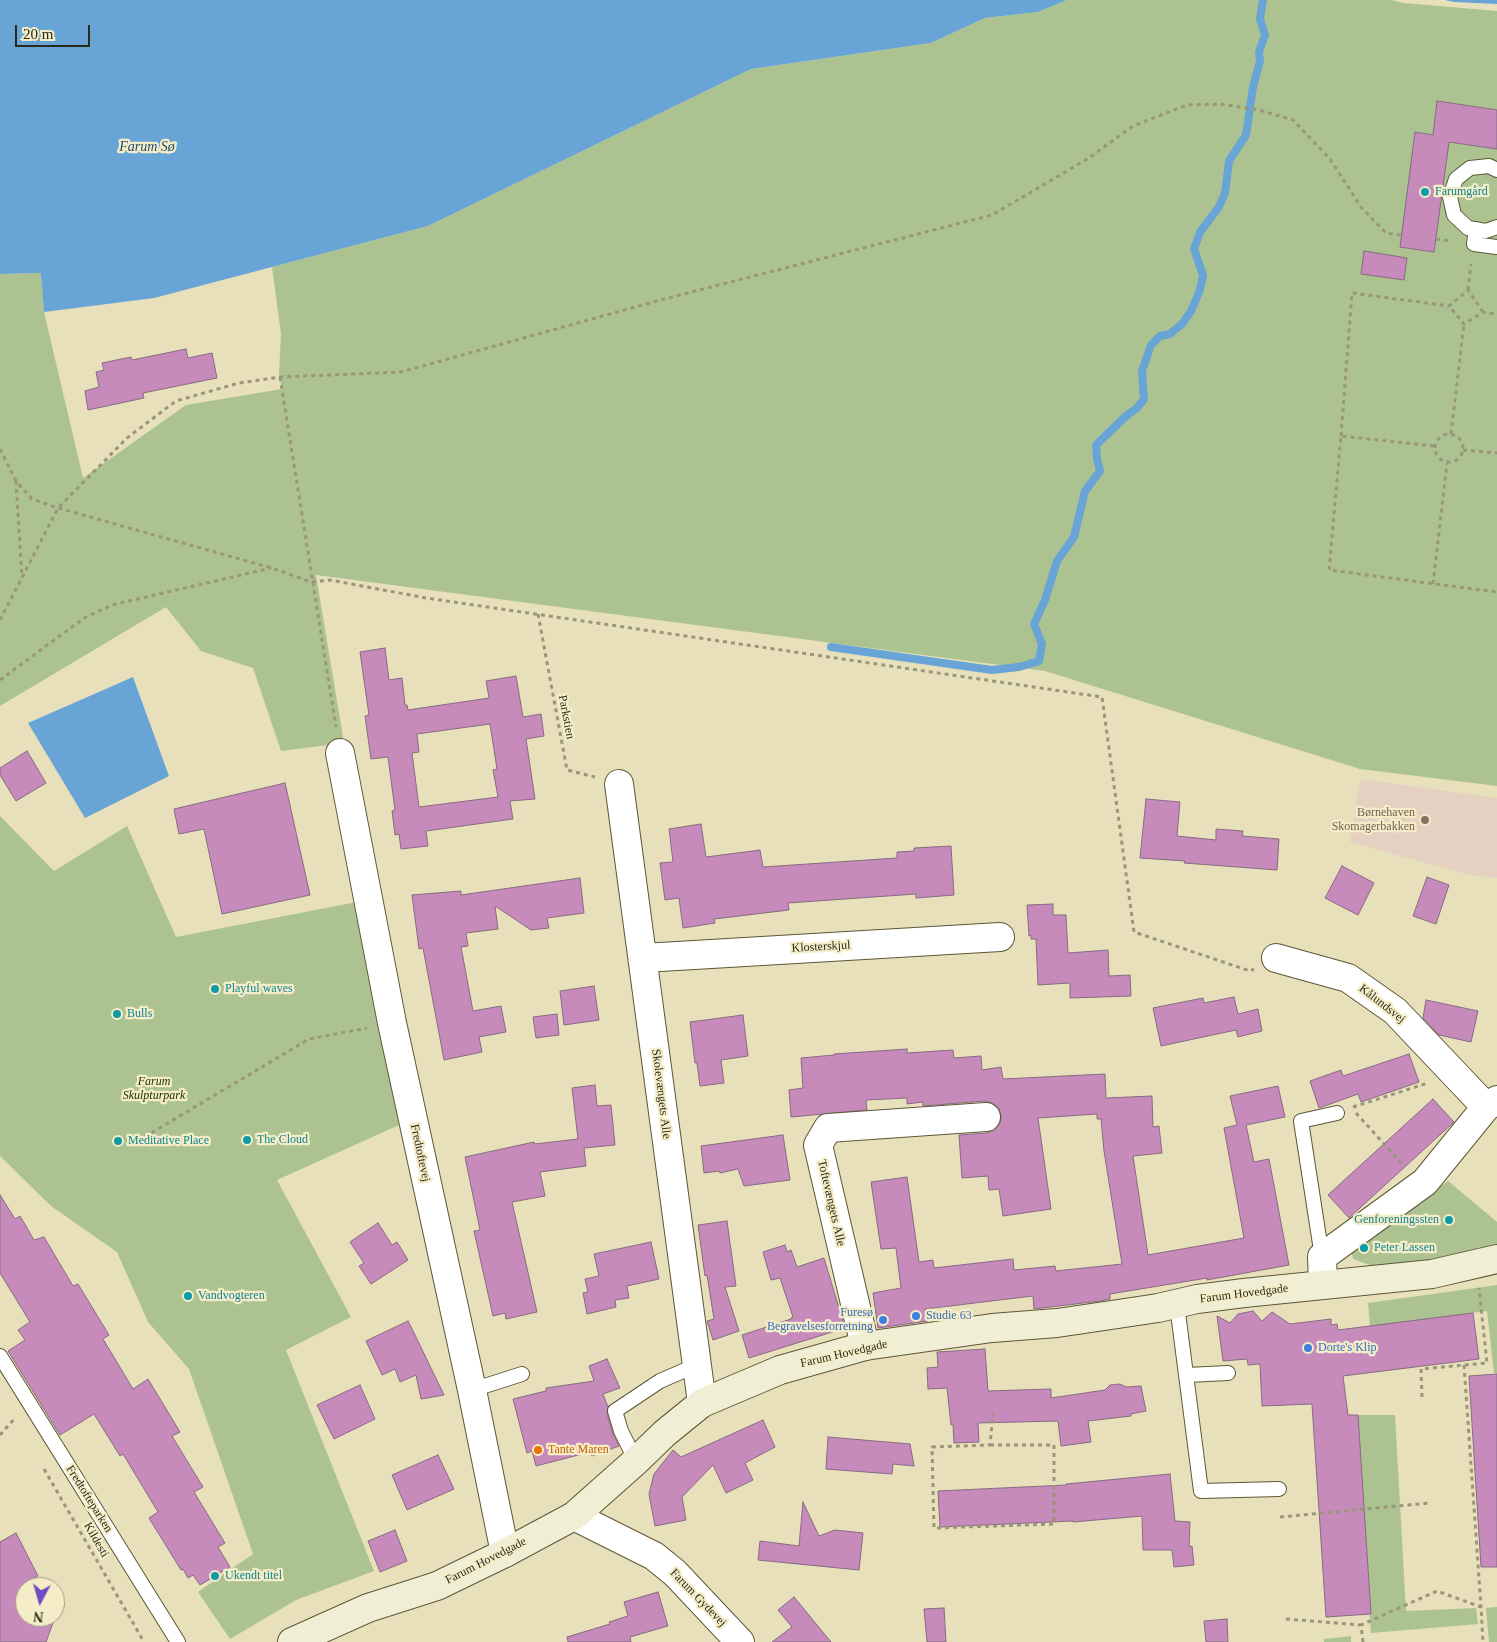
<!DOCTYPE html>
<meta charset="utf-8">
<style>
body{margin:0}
#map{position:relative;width:1497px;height:1642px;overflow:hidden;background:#e7e0bb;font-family:"Times New Roman",serif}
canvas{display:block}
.north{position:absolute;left:15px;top:1577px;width:50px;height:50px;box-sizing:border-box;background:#f4edc8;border:1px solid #a49e82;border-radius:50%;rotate:186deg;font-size:14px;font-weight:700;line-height:20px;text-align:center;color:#2b281a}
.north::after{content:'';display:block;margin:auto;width:18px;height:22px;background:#7349c1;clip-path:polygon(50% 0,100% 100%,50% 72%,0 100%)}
.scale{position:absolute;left:15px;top:25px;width:75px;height:22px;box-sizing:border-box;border:2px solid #2b281a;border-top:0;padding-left:6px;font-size:15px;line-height:18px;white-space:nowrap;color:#2b281a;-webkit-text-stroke:4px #f4edc8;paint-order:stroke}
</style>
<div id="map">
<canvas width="1497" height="1642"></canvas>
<div class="north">N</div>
<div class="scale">20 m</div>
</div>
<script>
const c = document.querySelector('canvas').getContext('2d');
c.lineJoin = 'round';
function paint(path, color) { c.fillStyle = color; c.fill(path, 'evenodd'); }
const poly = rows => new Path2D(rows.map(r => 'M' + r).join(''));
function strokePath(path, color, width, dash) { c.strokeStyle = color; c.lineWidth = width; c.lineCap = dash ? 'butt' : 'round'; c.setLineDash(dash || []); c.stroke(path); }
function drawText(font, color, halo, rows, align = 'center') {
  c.font = font + ' "Times New Roman",serif'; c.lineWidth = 4.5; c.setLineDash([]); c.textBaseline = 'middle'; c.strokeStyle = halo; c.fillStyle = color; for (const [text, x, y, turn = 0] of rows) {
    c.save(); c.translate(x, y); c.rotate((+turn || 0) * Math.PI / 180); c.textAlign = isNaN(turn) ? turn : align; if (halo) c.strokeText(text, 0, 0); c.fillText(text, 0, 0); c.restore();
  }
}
paint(poly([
 [1360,779,1497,798,1497,878,1470,875,1350,842]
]), '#e4d1c1');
paint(poly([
 [1067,0,1391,0,1404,3,1497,11,1497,786,1360,769,1045,671,316,575,344,743,281,751,253,668,201,651,166,607,0,706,0,274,42,273,44,312,83,478,186,405,282,389,279,373,281,334,272,267,428,226,751,69,931,43,985,18,1038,12],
 [0,816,54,871,127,826,176,937,357,902,399,1125,277,1180,351,1317,286,1350,374,1571,296,1600,230,1639,198,1592,253,1554,189,1369,148,1322,117,1252,51,1206,0,1156],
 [1448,1181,1497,1222,1497,1249,1448,1258,1378,1268,1353,1259,1351,1249],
 [1497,1285,1497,1373,1494,1373,1487,1311,1370,1327,1368,1303],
 [1356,1415,1395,1415,1406,1611,1476,1608,1478,1624,1371,1633,1362,1528],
 [1497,1607,1497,1642,1489,1642,1486,1608],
 [1351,1636,1351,1642,1324,1642,1324,1639]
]), '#acc391');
paint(poly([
 [0,0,1067,0,1038,12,985,18,931,43,751,69,428,226,154,298,44,312,41,273,0,274],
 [1445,0,1497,0,1497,4,1454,2],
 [133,677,169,776,85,818,28,723]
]), '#68a5d6');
strokePath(poly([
 [831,647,992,670,1019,667,1039,661,1042,644,1034,624,1045,600,1057,561,1074,537,1085,491,1100,471,1097,459,1096,445,1126,416,1137,408,1144,399,1142,371,1151,345,1160,336,1170,334,1183,323,1191,311,1200,290,1203,275,1194,249,1200,232,1219,207,1225,193,1229,161,1246,135,1253,87,1260,61,1259,52,1265,35,1260,19,1263,0]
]), '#68a5d6', 8);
const building = poly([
 [1437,101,1497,110,1497,149,1449,142,1434,252,1400,247,1415,132,1433,135,1437,101],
 [1364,251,1407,258,1404,280,1361,274,1364,251],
 [186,349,188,358,212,353,217,378,143,393,144,398,88,410,85,391,99,387,96,372,104,370,102,363,131,357,132,360,186,349],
 [385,648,389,680,402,678,405,705,407,705,408,710,489,698,486,681,516,676,523,717,541,714,544,736,526,739,535,799,510,801,513,819,426,831,428,846,401,849,399,834,395,835,392,811,395,810,388,757,371,759,365,716,369,715,360,652,385,648],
 [490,724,497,769,493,770,498,797,419,807,412,753,419,752,417,734,490,724],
 [27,751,46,783,16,801,0,775,0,768,27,751],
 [285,783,310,895,222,914,204,829,179,834,174,809,285,783],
 [1146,799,1180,802,1177,836,1216,840,1216,829,1243,831,1242,836,1279,839,1277,870,1184,863,1185,861,1140,858,1146,799],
 [701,824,706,857,760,850,763,867,897,858,897,852,914,851,914,848,951,846,954,895,916,898,916,894,788,903,789,910,714,919,715,923,683,928,679,898,665,900,660,863,673,862,669,829,701,824],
 [1342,866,1374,883,1358,915,1325,898,1342,866],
 [1427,877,1449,885,1436,924,1413,916,1427,877],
 [580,878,584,913,547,918,549,928,531,930,495,906,498,929,466,933,468,946,461,947,473,1011,501,1006,506,1032,479,1037,482,1052,444,1060,423,948,419,949,412,895,461,891,461,895,580,878],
 [1053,904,1053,915,1066,915,1068,953,1108,950,1109,976,1130,975,1131,996,1070,998,1070,983,1038,985,1036,939,1031,939,1031,935,1029,936,1027,905,1053,904],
 [594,986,599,1020,564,1025,560,991,594,986],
 [1234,997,1238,1014,1258,1009,1262,1031,1238,1037,1236,1030,1161,1046,1153,1008,1203,998,1204,1003,1234,997],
 [1426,1000,1478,1011,1471,1042,1439,1035,1423,1018,1426,1000],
 [557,1014,559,1035,536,1038,533,1017,557,1014],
 [743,1015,748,1056,721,1060,724,1083,700,1086,697,1063,695,1063,690,1022,743,1015],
 [907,1049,907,1053,953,1050,954,1058,981,1056,982,1070,1001,1067,1003,1079,1105,1074,1106,1098,1152,1096,1153,1127,1159,1126,1162,1153,1133,1156,1148,1255,1244,1238,1224,1128,1237,1125,1230,1096,1278,1086,1285,1117,1246,1125,1254,1162,1269,1159,1289,1265,1207,1280,1207,1278,1110,1294,1110,1299,1100,1301,1034,1309,1033,1296,925,1309,928,1321,878,1328,873,1293,901,1288,896,1248,881,1249,871,1182,907,1177,919,1262,933,1260,934,1268,1013,1259,1014,1270,1055,1266,1056,1271,1122,1264,1104,1151,1101,1119,1097,1119,1097,1114,1038,1118,1051,1209,1003,1216,999,1189,989,1190,988,1176,962,1178,959,1135,987,1133,995,1130,1000,1123,1001,1115,999,1108,992,1103,985,1101,923,1106,923,1102,907,1104,907,1098,866,1100,867,1110,791,1117,789,1090,803,1088,801,1058,834,1055,834,1054,907,1049],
 [1409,1054,1419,1082,1361,1102,1358,1094,1319,1108,1310,1081,1341,1070,1343,1076,1409,1054],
 [595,1085,597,1106,611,1105,615,1145,584,1148,586,1166,540,1172,545,1196,512,1202,537,1312,506,1319,505,1313,493,1316,474,1231,480,1230,465,1157,534,1142,535,1144,578,1139,572,1088,595,1085],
 [1433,1099,1454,1122,1349,1218,1328,1195,1433,1099],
 [783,1135,790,1180,744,1186,738,1169,720,1173,719,1171,704,1173,701,1146,783,1135],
 [0,1195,15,1219,20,1216,34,1240,44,1237,73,1286,78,1284,109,1335,103,1339,133,1389,148,1379,180,1432,172,1436,203,1487,194,1492,225,1543,218,1547,230,1567,200,1585,193,1575,188,1578,183,1569,181,1570,149,1518,158,1512,123,1454,120,1456,94,1414,60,1435,8,1351,25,1340,18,1330,30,1322,0,1273,0,1195],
 [727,1221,736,1286,725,1287,739,1331,713,1340,707,1321,714,1319,707,1275,705,1276,698,1225,727,1221],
 [378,1223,392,1245,397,1242,408,1260,371,1284,359,1266,364,1263,350,1242,378,1223],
 [651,1242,659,1279,627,1286,629,1298,615,1300,616,1307,587,1314,583,1293,588,1292,585,1279,599,1276,594,1254,651,1242],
 [785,1245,787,1252,791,1250,797,1267,824,1258,845,1328,749,1358,742,1335,791,1319,791,1318,793,1317,780,1278,771,1280,763,1252,785,1245],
 [1253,1311,1262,1321,1272,1312,1290,1324,1331,1319,1331,1325,1337,1324,1338,1330,1473,1313,1479,1359,1343,1376,1348,1415,1358,1415,1371,1614,1326,1617,1312,1404,1262,1406,1260,1364,1248,1365,1247,1359,1223,1361,1217,1316,1230,1323,1238,1314,1253,1311],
 [408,1321,416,1337,444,1395,421,1399,416,1375,400,1382,395,1369,382,1375,366,1341,408,1321],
 [985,1349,988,1391,1051,1389,1051,1398,1105,1390,1110,1385,1120,1384,1126,1387,1141,1386,1146,1411,1131,1414,1131,1416,1088,1421,1091,1442,1061,1446,1058,1421,978,1423,979,1442,954,1443,953,1424,951,1425,947,1388,928,1389,927,1368,938,1367,937,1352,985,1349],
 [607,1359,620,1388,603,1394,608,1407,607,1414,613,1434,619,1446,592,1456,590,1452,536,1466,532,1451,527,1453,513,1399,546,1391,546,1388,594,1381,589,1366,607,1359],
 [1497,1374,1497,1567,1481,1567,1469,1376,1497,1374],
 [360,1385,375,1419,334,1439,317,1405,360,1385],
 [763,1420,775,1447,745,1463,753,1480,726,1493,713,1465,682,1497,686,1520,655,1526,649,1494,654,1474,673,1450,681,1457,763,1420],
 [828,1437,910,1444,914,1466,893,1464,892,1474,826,1469,828,1437],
 [438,1455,454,1489,407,1510,392,1475,438,1455],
 [1170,1474,1175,1521,1190,1522,1189,1547,1192,1546,1194,1565,1174,1567,1172,1550,1143,1550,1142,1516,1073,1522,1073,1521,940,1527,938,1491,1066,1485,1066,1484,1170,1474],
 [803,1502,819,1536,835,1530,863,1533,859,1570,758,1560,760,1541,799,1546,803,1502],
 [395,1530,407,1561,380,1572,368,1541,395,1530],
 [16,1533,38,1576,25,1583,25,1617,55,1617,46,1642,0,1642,0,1542,16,1533],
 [658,1592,668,1626,630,1637,631,1642,568,1642,567,1637,610,1624,609,1622,628,1616,624,1602,658,1592],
 [794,1597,831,1642,772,1642,792,1627,778,1610,794,1597],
 [944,1608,946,1642,927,1642,924,1609,944,1608],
 [1227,1619,1228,1642,1206,1642,1204,1621,1227,1619]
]);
paint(building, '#c68bbb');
strokePath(building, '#876a81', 1);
const lane = poly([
 [1497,170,1489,166,1470,168,1456,179,1450,197,1454,215,1468,228,1486,231,1497,227],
 [1476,229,1474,244,1497,247],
 [1322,1257,1301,1121,1337,1113],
 [1177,1305,1201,1491,1279,1489],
 [0,1356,178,1642],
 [1187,1375,1228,1373],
 [472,1390,522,1374],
 [636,1461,621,1431,615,1411,660,1381,697,1365]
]);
const street = poly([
 [340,753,392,1023,472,1390,505,1553],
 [619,784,702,1403],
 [643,958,1000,937],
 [1276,958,1348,978,1395,1011,1486,1107],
 [1323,1284,1322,1257,1425,1182,1486,1107,1497,1100],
 [865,1346,818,1145,828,1128,986,1117],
 [574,1516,654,1556,675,1573,740,1642]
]);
const secondary = poly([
 [292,1642,368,1608,437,1586,505,1553,574,1516,636,1461,665,1433,702,1403,780,1370,865,1346,992,1328,1057,1323,1118,1314,1158,1308,1197,1299,1244,1293,1432,1274,1497,1259]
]);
strokePath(lane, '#5d5736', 16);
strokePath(street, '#5d5736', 30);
strokePath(secondary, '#5d5736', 30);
strokePath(poly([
 [1436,239,1452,241],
 [1468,290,1471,264],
 [1483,312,1468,290,1449,306,1464,324,1483,312,1497,314],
 [280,377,336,727],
 '1435 448a14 14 0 1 1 28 0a14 14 0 1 1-28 0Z',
 [1451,434,1464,324],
 [1341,436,1352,293,1449,306],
 [1434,446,1341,436,1329,570,1497,592],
 [0,449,16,481,32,499,58,508,272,568,311,582,330,580,426,598,1102,697,1134,932,1250,971,1254,969],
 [1463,450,1497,453],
 [16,481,22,578],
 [1433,584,1447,463],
 [538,614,567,770,595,777],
 [0,620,58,508,127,438,176,401,239,383,280,377,401,372,664,299,992,215,1089,158,1133,126,1187,105,1221,104,1259,110,1293,120,1330,159,1361,207,1386,233,1401,235],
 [0,680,84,618,112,605,271,568],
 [1353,1107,1428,1083],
 [1356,1113,1404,1166],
 [131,1145,309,1039,367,1028],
 [1464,1365,1481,1607],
 [1422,1397,1421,1369,1487,1363,1479,1288],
 [0,1435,15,1418],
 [990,1445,1054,1445,1054,1524,934,1528,932,1447,990,1445,993,1413],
 [44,1469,144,1642],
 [1280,1517,1430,1503],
 [1286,1619,1361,1625],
 [1363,1642,1361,1625,1437,1591,1481,1607,1483,1642]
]), '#9b967a', 3, [4, 4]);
strokePath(lane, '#fff', 14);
strokePath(street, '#fff', 28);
strokePath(secondary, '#f0efd6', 28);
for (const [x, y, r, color] of [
 [1425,192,5,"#0f9aa8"],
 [1425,820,5,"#8d6e63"],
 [215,989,5,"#0f9aa8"],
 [117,1014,5,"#0f9aa8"],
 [247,1140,5,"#0f9aa8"],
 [118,1141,5,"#0f9aa8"],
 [1449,1220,5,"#0f9aa8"],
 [1364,1248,5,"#0f9aa8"],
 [188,1296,5,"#0f9aa8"],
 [916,1316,5,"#3f7fe0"],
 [883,1320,5,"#3f7fe0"],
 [1308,1348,5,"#3f7fe0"],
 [538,1450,5,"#e8710a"],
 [215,1576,5,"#0f9aa8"]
]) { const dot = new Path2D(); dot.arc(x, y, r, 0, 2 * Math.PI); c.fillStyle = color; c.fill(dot); strokePath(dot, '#f4edc8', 2); }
drawText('12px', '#0d838f', '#f4edc8', [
 ["Farumgård",1435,192],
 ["Playful waves",225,989],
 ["Bulls",127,1014],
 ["The Cloud",257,1140],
 ["Meditative Place",128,1141],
 ["Genforeningssten",1439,1220,"right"],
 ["Peter Lassen",1374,1248],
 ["Vandvogteren",198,1296],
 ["Ukendt titel",225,1576]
], 'left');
drawText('12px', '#2b281a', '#f4edc8', [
 ["Parkstien",566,717,79],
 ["Klosterskjul",821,947,-3],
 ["Kålundsvej",1382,1004,38],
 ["Skolevængets Alle",661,1094,83],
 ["Fredtoftevej",420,1153,78],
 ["Toftevængets Alle",831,1203,77],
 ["Farum Hovedgade",1244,1294,-7],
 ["Farum Hovedgade",844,1354,-13],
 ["Fredtofteparken",89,1499,58],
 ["Kildesti",96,1540,60],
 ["Farum Hovedgade",486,1561,-27],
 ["Farum Gydevej",698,1598,46]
]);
drawText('12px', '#785e54', '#f4edc8', [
 ["Børnehaven",1415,813],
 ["Skomagerbakken",1415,827]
], 'right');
drawText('italic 12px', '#213301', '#f4edc8', [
 ["Farum",154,1082],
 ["Skulpturpark",154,1096]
]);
drawText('12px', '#366cbe', '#f4edc8', [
 ["Furesø",873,1313,"right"],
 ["Begravelsesforretning",873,1327,"right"],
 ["Studie 63",926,1316],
 ["Dorte's Klip",1318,1348]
], 'left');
drawText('12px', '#c56008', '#f4edc8', [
 ["Tante Maren",548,1450]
], 'left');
drawText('italic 14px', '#1d4b6c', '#f4edc8', [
 ["Farum Sø",147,147]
]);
</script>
